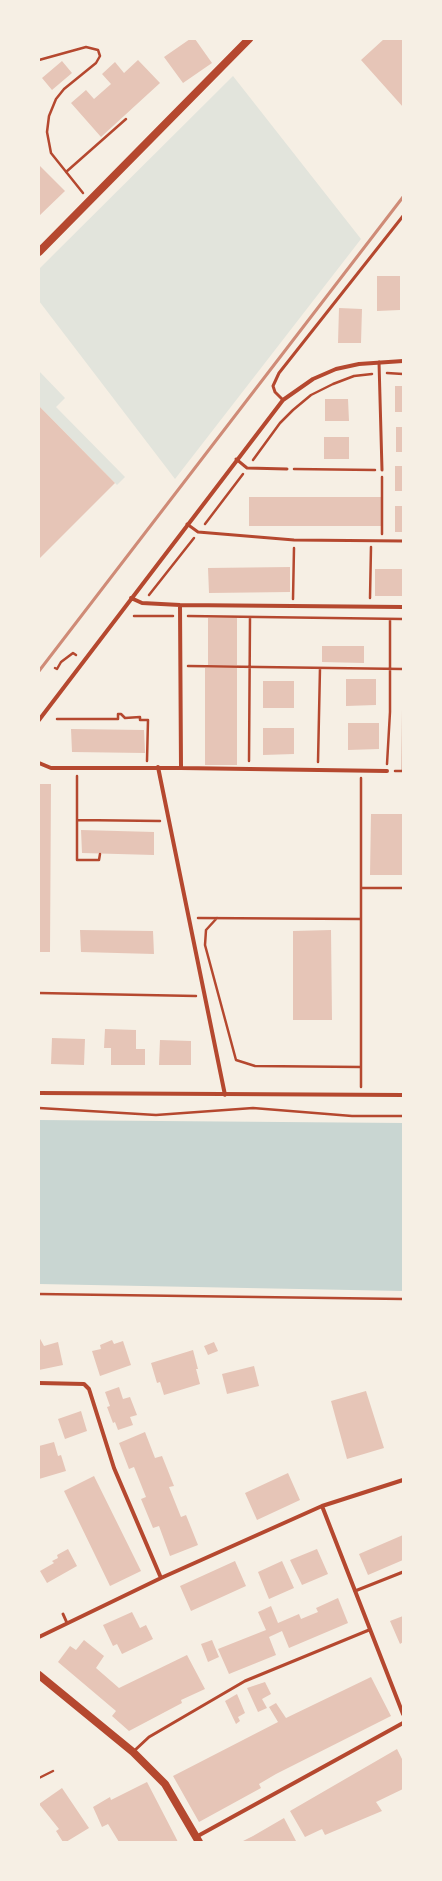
<!DOCTYPE html>
<style>
body{margin:0}
#map{position:relative;width:442px;height:1881px;overflow:hidden;background:#f6efe4;font-family:"Open Sans",sans-serif}
canvas{display:block}
.frame{position:absolute;inset:0;border:40px solid #f6efe4;pointer-events:none}
</style>
<div id="map">
<canvas width="442" height="1881"></canvas>
<div class="frame"></div>
</div>
<script>
const c = document.querySelector('canvas').getContext('2d');
c.lineJoin = 'round';
function paint(path, color) { c.fillStyle = color; c.fill(path, 'evenodd'); }
const poly = rows => new Path2D(rows.map(r => 'M' + r).join(''));
function strokePath(path, color, width, dash) { c.strokeStyle = color; c.lineWidth = width; c.lineCap = dash ? 'butt' : 'round'; c.setLineDash(dash || []); c.stroke(path); }
paint(poly([
 [233,76,361,239,175,479,39,301,39,269],
 [39,371,65,398,56,407,125,477,117,485,39,406]
]), '#e2e4dc');
paint(poly([
 [39,1120,403,1123,403,1291,39,1284]
]), '#c9d6d2');
paint(poly([
 [190,39,195,39,212,63,183,83,164,57],
 [384,39,403,39,403,107,361,60],
 [138,60,160,83,101,137,71,103,86,90,94,99,111,84,102,74,115,62,124,73],
 [62,61,72,73,52,90,42,78],
 [39,165,65,191,39,216],
 [377,276,400,276,400,310,377,311],
 [339,308,362,309,361,343,338,343],
 [395,386,403,386,403,412,395,412],
 [325,399,348,399,349,421,325,421],
 [39,406,115,483,39,559],
 [396,427,403,427,403,452,396,452],
 [324,437,349,437,349,459,324,459],
 [395,466,403,466,403,491,395,491],
 [249,497,381,497,381,526,249,526],
 [395,506,403,506,403,532,395,532],
 [290,567,290,592,209,593,208,568],
 [375,569,403,569,403,596,375,596],
 [208,618,237,618,237,665,208,665],
 [322,646,364,646,364,663,322,662],
 [205,668,237,668,237,765,205,765],
 [346,679,376,679,376,705,346,706],
 [263,681,294,681,294,708,263,708],
 [402,709,403,709,403,770,401,770],
 [348,723,379,723,379,749,348,750],
 [263,728,294,728,294,754,263,755],
 [71,729,144,730,145,753,72,752],
 [39,784,51,784,50,952,39,952],
 [371,814,403,814,403,875,370,875],
 [81,830,154,832,154,855,82,853],
 [80,930,153,931,154,954,81,952],
 [331,930,332,1020,293,1020,293,931],
 [105,1029,136,1030,136,1049,145,1049,145,1065,111,1065,111,1048,104,1048],
 [52,1038,85,1039,84,1065,51,1064],
 [160,1040,191,1041,191,1065,159,1065],
 [39,1337,44,1346,58,1342,63,1365,39,1370],
 [112,1340,114,1344,123,1341,131,1365,100,1376,92,1351,101,1349,100,1345],
 [214,1342,218,1351,208,1355,204,1346],
 [193,1350,198,1369,196,1369,200,1384,164,1395,160,1382,157,1383,151,1363],
 [254,1366,259,1386,227,1394,222,1374],
 [119,1387,123,1399,130,1397,137,1415,130,1417,133,1425,118,1430,115,1422,113,1423,107,1407,110,1406,105,1392],
 [366,1391,384,1448,347,1459,331,1401],
 [81,1411,87,1431,65,1439,58,1419],
 [145,1432,155,1458,162,1456,174,1486,169,1487,181,1517,186,1515,198,1545,170,1556,159,1526,153,1528,141,1499,146,1497,134,1467,129,1469,119,1443],
 [54,1442,58,1456,61,1455,66,1471,39,1479,39,1446],
 [288,1473,300,1500,257,1520,245,1493],
 [94,1476,141,1571,110,1586,64,1491],
 [403,1535,403,1560,368,1575,359,1554],
 [68,1549,77,1566,47,1583,40,1571,54,1563,52,1561,58,1558,57,1555],
 [317,1549,328,1574,302,1585,290,1560],
 [235,1561,246,1586,191,1611,180,1586],
 [282,1561,294,1588,269,1599,258,1572],
 [338,1598,348,1623,289,1648,282,1631,269,1637,276,1655,229,1674,218,1649,266,1630,258,1612,271,1606,278,1623,299,1614,301,1619,318,1612,316,1608],
 [132,1612,140,1628,146,1625,153,1639,122,1654,117,1644,113,1646,103,1625],
 [403,1616,403,1642,400,1644,390,1621],
 [84,1640,104,1656,96,1668,119,1688,187,1655,205,1689,181,1700,182,1703,129,1731,112,1716,116,1711,58,1662,70,1646,76,1650],
 [212,1640,219,1657,208,1662,201,1644],
 [371,1677,391,1716,276,1774,259,1784,261,1788,199,1822,173,1776,278,1722,269,1707,276,1703,286,1718],
 [265,1682,271,1694,262,1699,267,1708,258,1712,247,1688],
 [237,1694,245,1713,238,1717,240,1721,236,1724,225,1701],
 [397,1749,403,1761,403,1789,376,1802,382,1811,325,1835,322,1829,305,1837,290,1811],
 [147,1782,175,1836,178,1842,119,1842,108,1824,102,1827,93,1807,110,1797,111,1800],
 [62,1788,89,1828,66,1842,63,1842,56,1831,59,1829,39,1804],
 [284,1818,296,1841,241,1842,253,1836]
]), '#e6c5b7');
strokePath(poly([
 [39,60,86,47,98,50,100,56,96,63,64,89,56,99,49,116,47,132,51,153,83,193],
 [66,172,126,119],
 [387,373,403,374],
 [253,460,280,423,293,410,311,395,333,384,354,376,372,374],
 [294,469,375,470],
 [205,524,243,474],
 [382,534,382,477],
 [149,595,194,538],
 [370,598,371,547],
 [293,599,294,548],
 [134,616,173,616],
 [188,616,403,619],
 [188,666,403,669],
 [55,668,57,669,61,662,73,653,76,655],
 [57,719,118,719,118,714,121,714,125,718,140,717,140,720,148,720,147,761],
 [249,761,250,617],
 [318,762,320,668],
 [387,764,390,712,390,619],
 [395,771,403,771],
 [77,776,77,860,99,860,100,854],
 [361,778,361,1087],
 [77,820,160,821],
 [362,888,403,888],
 [198,918,361,919],
 [217,918,206,930,205,945,236,1060,255,1066,361,1067],
 [39,993,196,996],
 [39,1108,156,1115,253,1108,352,1116,403,1116],
 [39,1294,403,1299],
 [39,1778,53,1771]
]), '#b5482f', 2.5);
strokePath(poly([
 [379,362,382,470],
 [283,400,275,392,273,386,279,373,403,216],
 [236,459,247,468,287,469],
 [187,524,198,532,294,540,403,541],
 [355,1591,403,1572],
 [63,1614,67,1623],
 [134,1751,149,1737,245,1681,369,1630]
]), '#b5482f', 3);
strokePath(poly([
 [131,598,142,603,180,605,403,607],
 [180,605,181,768],
 [39,720,283,400,313,379,336,369,359,364,403,361],
 [39,763,51,768,181,768,387,771],
 [158,767,225,1095],
 [39,1093,403,1095],
 [39,1383,84,1384,89,1389,114,1468,161,1578],
 [322,1506,403,1714],
 [39,1637,161,1578,322,1506,403,1480],
 [196,1837,403,1723]
]), '#b5482f', 4);
strokePath(poly([
 [39,252,249,39],
 [39,1675,133,1752,165,1784,199,1842]
]), '#b5482f', 8);
strokePath(poly([
 [39,671,403,197]
]), '#cf8b77', 3);
</script>
